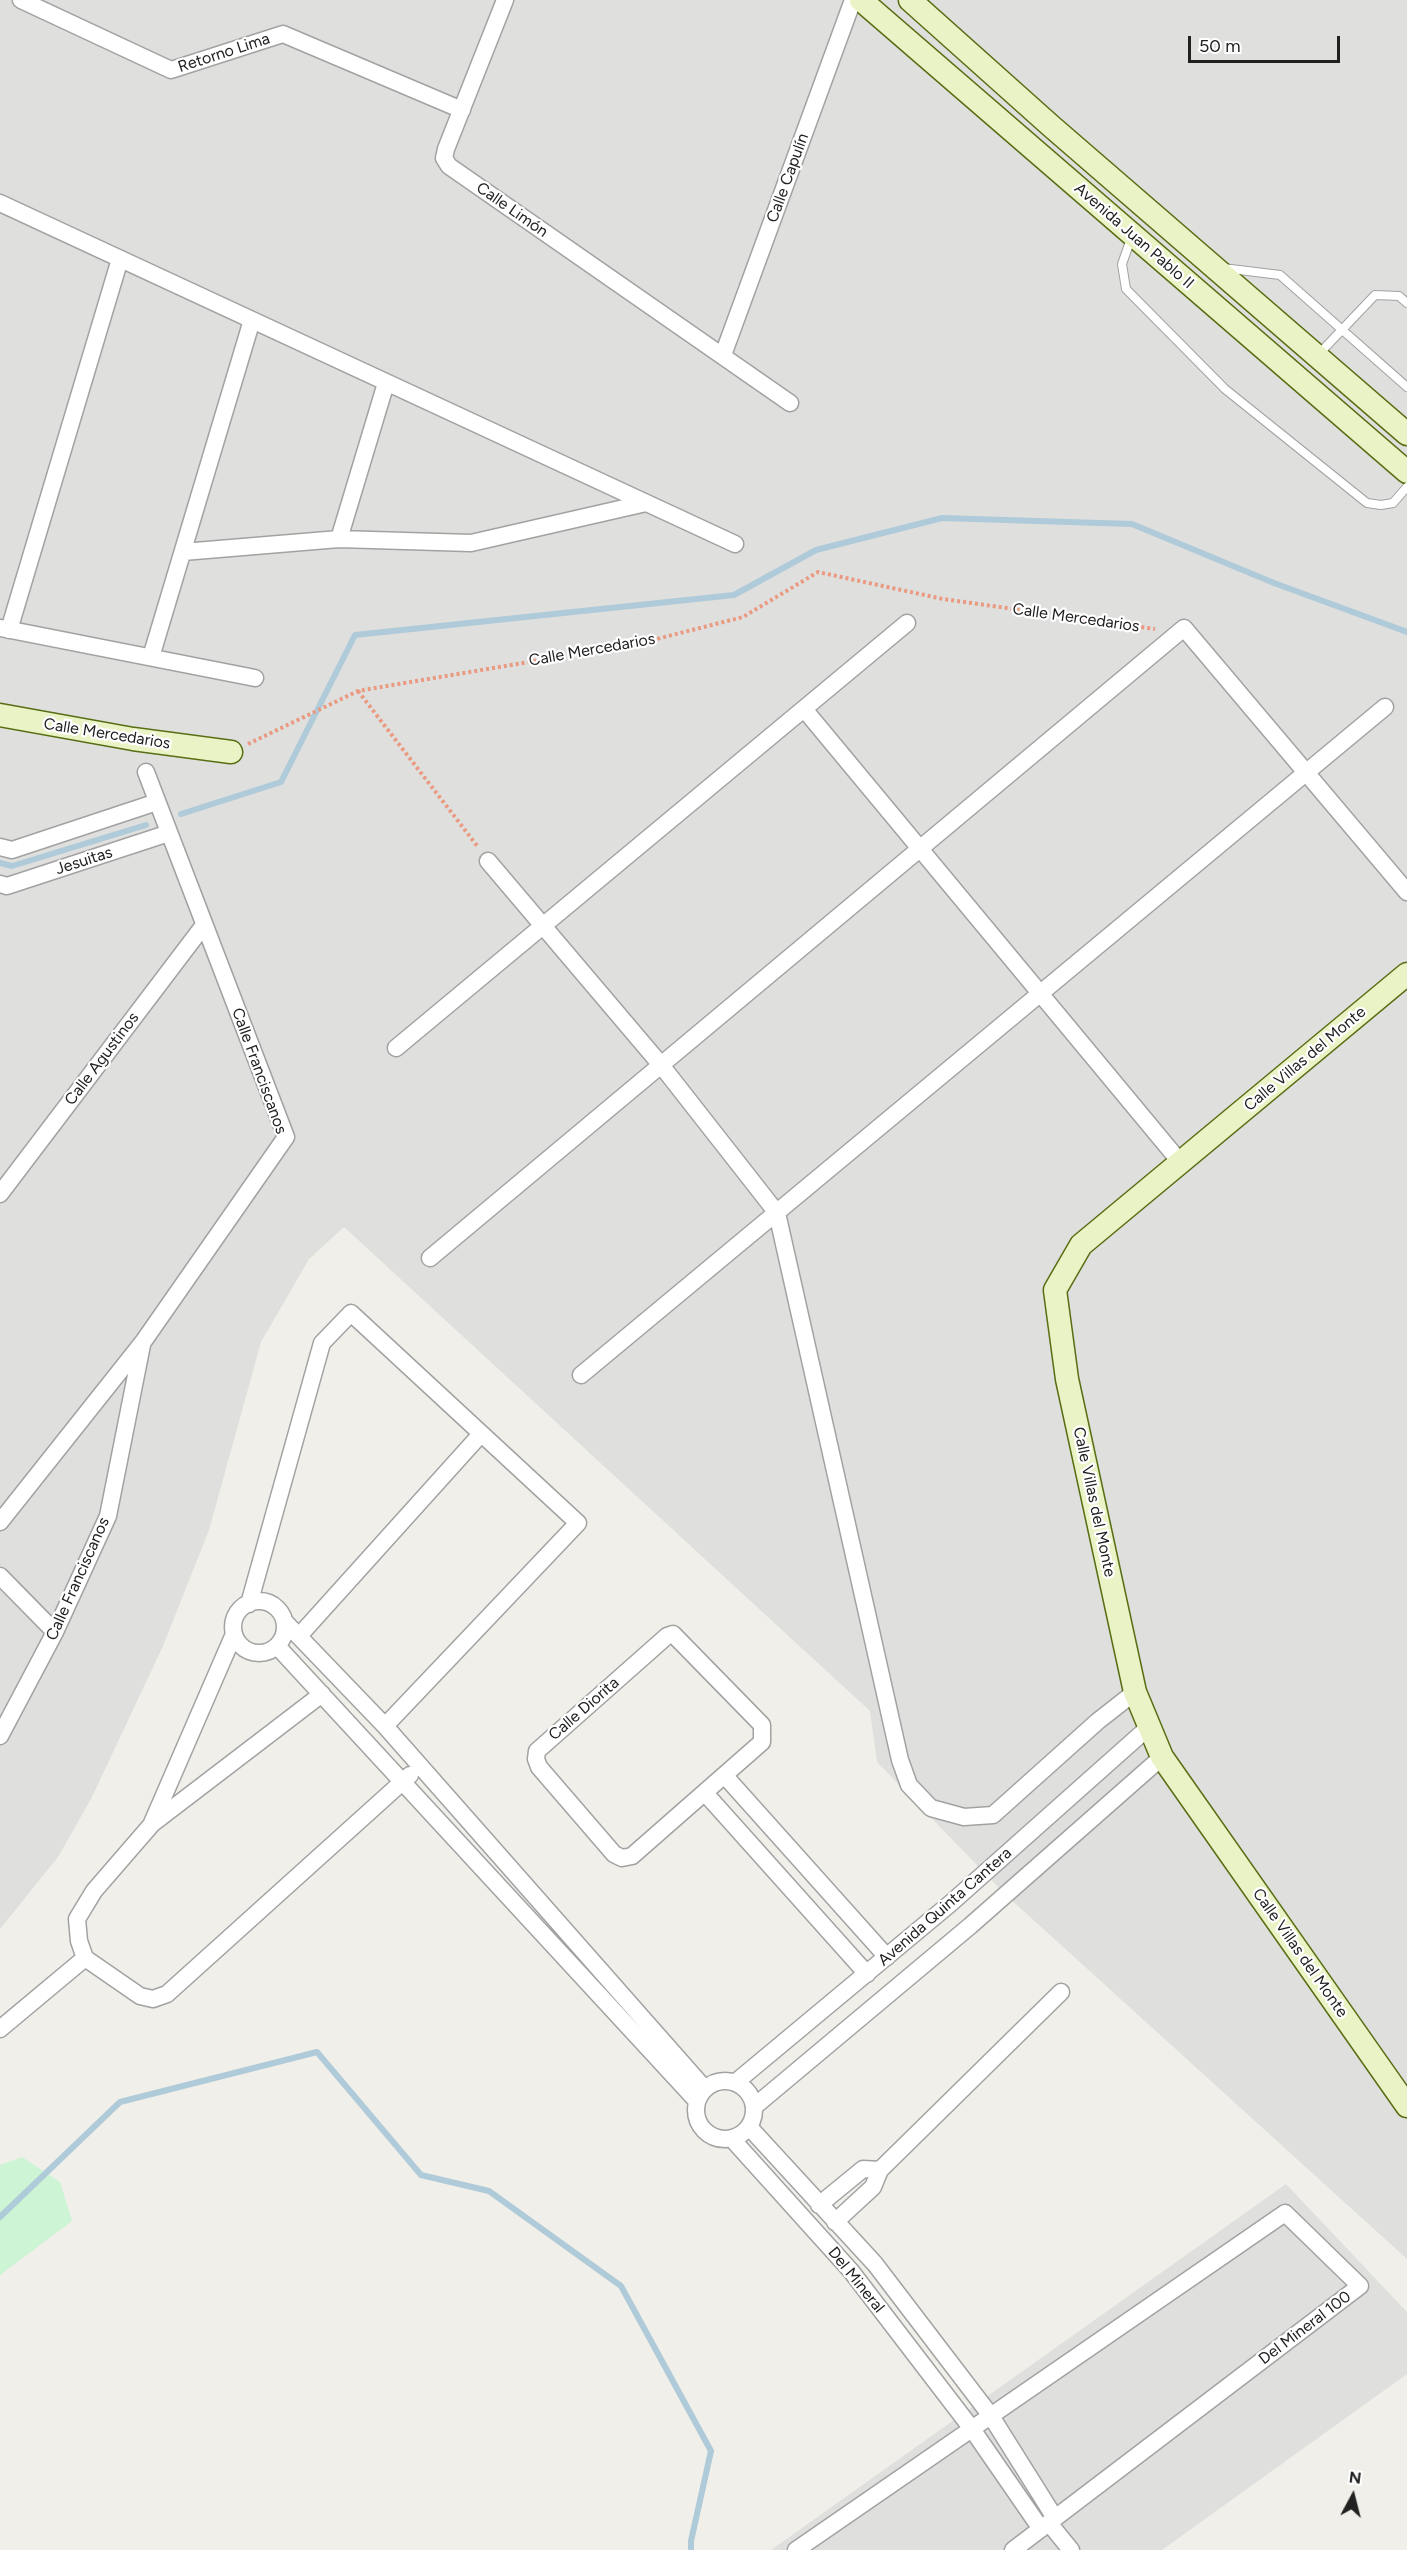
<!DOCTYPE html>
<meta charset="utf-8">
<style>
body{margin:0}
#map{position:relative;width:1407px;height:2550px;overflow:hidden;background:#f0efe9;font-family:Figtree,sans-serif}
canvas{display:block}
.north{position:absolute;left:1323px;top:2466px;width:60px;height:60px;-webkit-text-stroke:4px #fff;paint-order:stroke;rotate:7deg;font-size:16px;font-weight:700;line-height:24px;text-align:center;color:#212121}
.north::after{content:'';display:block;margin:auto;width:21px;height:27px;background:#212121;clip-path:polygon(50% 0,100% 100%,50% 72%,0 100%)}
.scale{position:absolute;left:1188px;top:36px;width:152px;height:27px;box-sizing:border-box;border:3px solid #212121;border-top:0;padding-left:8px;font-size:18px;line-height:21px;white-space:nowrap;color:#212121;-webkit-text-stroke:4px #fff;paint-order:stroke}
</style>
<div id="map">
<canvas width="1407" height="2550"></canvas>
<div class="north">N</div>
<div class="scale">50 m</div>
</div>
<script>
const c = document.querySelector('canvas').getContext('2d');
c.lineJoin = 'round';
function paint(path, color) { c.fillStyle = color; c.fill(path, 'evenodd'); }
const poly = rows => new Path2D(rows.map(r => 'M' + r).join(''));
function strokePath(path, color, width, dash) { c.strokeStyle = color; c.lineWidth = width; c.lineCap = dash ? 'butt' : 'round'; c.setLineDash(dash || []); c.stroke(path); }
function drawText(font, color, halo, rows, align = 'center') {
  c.font = font + ' Figtree,sans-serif'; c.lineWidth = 4.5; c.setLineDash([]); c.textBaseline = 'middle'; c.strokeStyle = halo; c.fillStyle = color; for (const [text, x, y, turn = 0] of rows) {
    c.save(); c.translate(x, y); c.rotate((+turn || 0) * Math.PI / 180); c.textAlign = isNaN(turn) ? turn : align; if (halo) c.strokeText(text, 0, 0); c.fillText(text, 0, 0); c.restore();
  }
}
paint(poly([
 [0,0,1407,0,1407,2259,1007,1896,877,1762,870,1711,344,1227,309,1259,261,1342,209,1530,163,1646,91,1799,58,1857,0,1929],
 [1286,2184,1407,2312,1407,2374,1162,2550,771,2550]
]), '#dfdfde');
paint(poly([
 [22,2157,60,2182,72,2221,0,2275,0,2165]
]), '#cdf4d5');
strokePath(poly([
 [181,814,281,782,355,635,734,595,816,550,942,518,1132,524,1274,583,1407,632],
 [0,863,12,866,146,825],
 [0,2217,120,2102,317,2052,421,2175,489,2191,621,2286,711,2451,691,2541,691,2550]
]), '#afcad8', 6);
const lane = poly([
 [1132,236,1122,264,1126,289,1225,389,1367,503,1381,505,1393,503,1407,487],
 [1223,268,1280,275,1407,387],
 [1317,356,1375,295,1399,296,1407,303]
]);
const street = poly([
 [21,0,171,70,283,34,462,110],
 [505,0,446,149,444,158,449,166,790,403],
 [0,203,735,544],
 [723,355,853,0],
 [339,539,386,383],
 [183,552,339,539,471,543,646,503],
 [1,628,255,678],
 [9,630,120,259],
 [151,657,252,320],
 [804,709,1181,1163],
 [0,847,12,850,157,802],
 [488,861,661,1065,777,1213,900,1760,909,1785,931,1808,964,1817,993,1815,1098,1721,1135,1692],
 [0,884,7,886,169,833],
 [396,1048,907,623],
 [0,1194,204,925],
 [430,1258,1184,628,1407,892],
 [581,1375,1385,707],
 [0,1522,143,1342,286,1137,146,772],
 [0,1576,55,1632],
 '233 1627a26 26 0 1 1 52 0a26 26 0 1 1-52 0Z',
 [249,1604,322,1343,351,1313,578,1523,385,1726],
 [286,1623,385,1726,705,2089],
 [673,1634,762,1725,762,1742,632,1856,622,1858,614,1854,539,1767,536,1759,537,1751,667,1636,673,1634],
 [299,1636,481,1434],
 [277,1646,697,2101],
 [0,1736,55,1632,108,1516,142,1345],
 [725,1776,887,1957],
 [705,1793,867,1974],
 [152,1823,234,1634],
 [85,1958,140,1996,153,1999,167,1994,410,1775],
 [0,2029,85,1958,79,1941,77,1919,94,1891,152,1824,322,1694],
 '696 2110a29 29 0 1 1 58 0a29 29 0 1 1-58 0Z',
 [736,2082,951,1903,1150,1726],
 [755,2106,970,1926,1162,1757],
 [750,2128,875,2264,991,2416,1055,2518],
 [732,2139,851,2271,972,2429,1041,2529],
 [819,2205,863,2169,880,2170],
 [835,2222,873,2187,880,2170,1061,1992],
 [1049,2523,1071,2550],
 [796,2550,1285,2213,1360,2286,1013,2550]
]);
const secondary = poly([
 [861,0,1407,472],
 [910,0,1051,126,1407,434],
 [0,715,133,739,231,752],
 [1407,974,1081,1245,1055,1290,1067,1379,1135,1692,1162,1757,1407,2106]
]);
strokePath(lane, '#a2a2a2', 10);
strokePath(street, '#a2a2a2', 19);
strokePath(secondary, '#586e13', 25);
strokePath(poly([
 [358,691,478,847],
 [248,744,358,691,641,643,743,617,818,572,943,599,1155,629]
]), '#ea9a81', 4, [3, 3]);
strokePath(lane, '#fff', 8);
strokePath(street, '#fff', 16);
strokePath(secondary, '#eaf3c5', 22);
drawText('16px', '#212121', '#fff', [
 ["Retorno Lima",224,53,-18],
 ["Calle Capulín",788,178,-70],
 ["Calle Limón",512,210,35],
 ["Avenida Juan Pablo II",1134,236,41],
 ["Calle Mercedarios",1076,618,8],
 ["Calle Mercedarios",592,650,-10],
 ["Calle Mercedarios",107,734,9],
 ["Jesuitas",84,861,-18],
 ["Calle Agustinos",102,1059,-53],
 ["Calle Villas del Monte",1305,1059,-40],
 ["Calle Franciscanos",259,1071,70],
 ["Calle Villas del Monte",1094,1502,78],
 ["Calle Franciscanos",78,1579,-66],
 ["Calle Diorita",584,1709,-41],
 ["Avenida Quinta Cantera",945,1907,-41],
 ["Calle Villas del Monte",1300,1953,55],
 ["Del Mineral",856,2280,51],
 ["Del Mineral 100",1305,2328,-37]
]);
</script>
